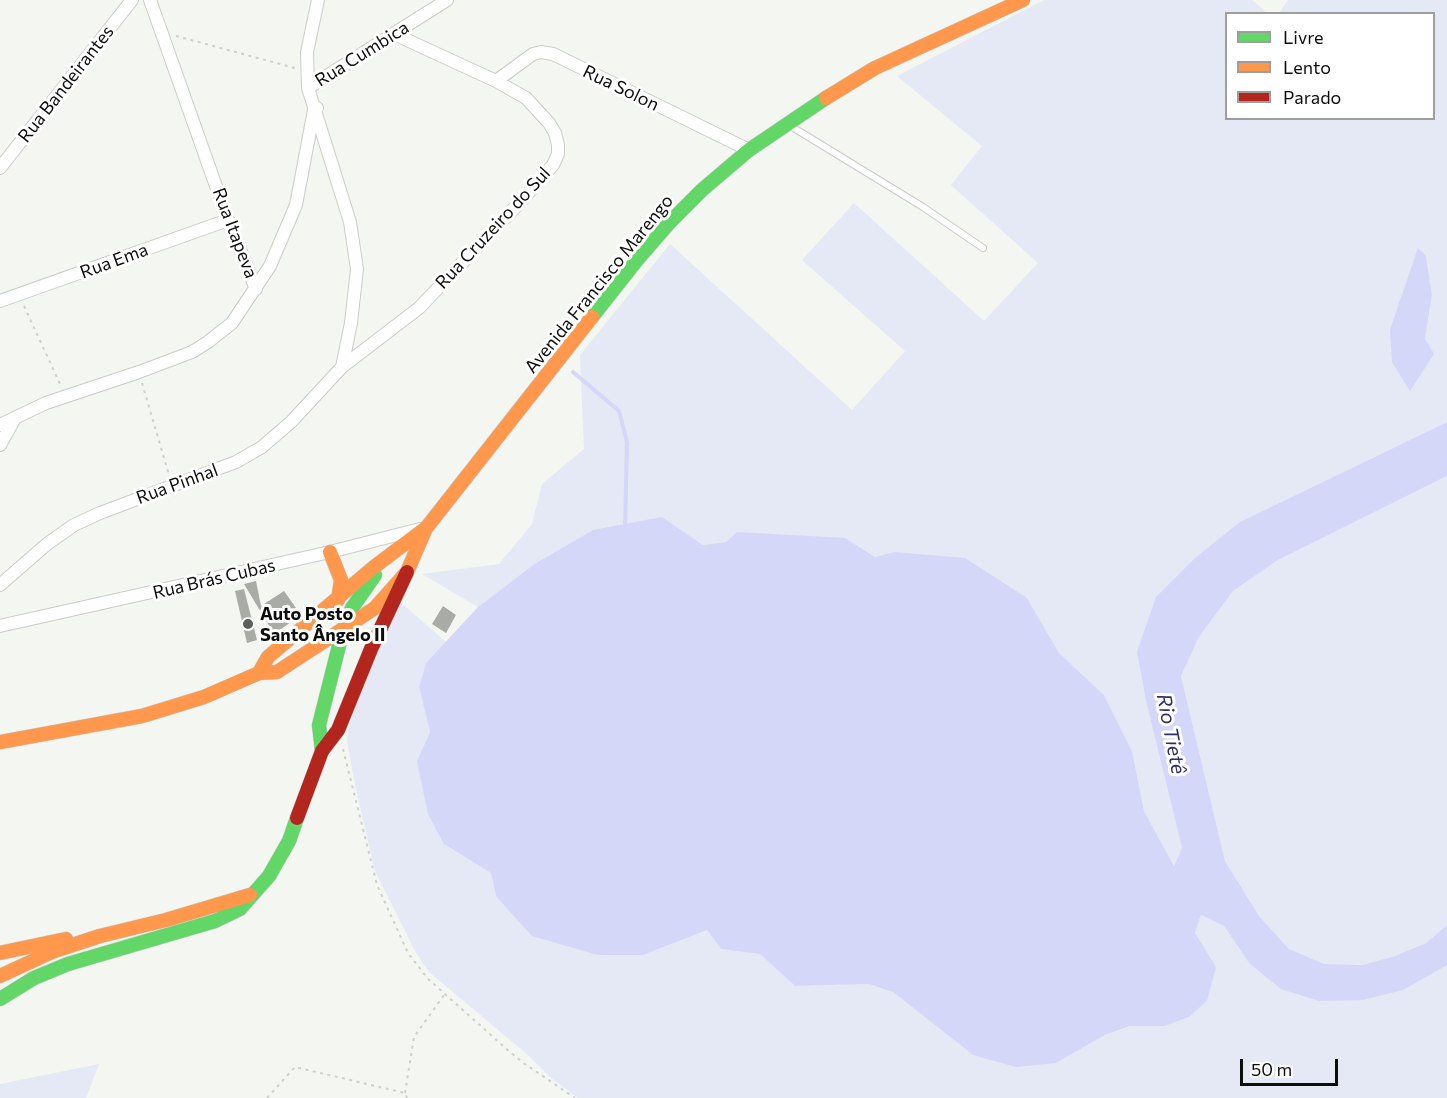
<!DOCTYPE html>
<meta charset="utf-8">
<style>
body{margin:0}
#map{position:relative;width:1447px;height:1098px;overflow:hidden;background:#f3f6f1;font-family:Commissioner,sans-serif}
canvas{display:block}
.legend{position:absolute;left:1225px;top:12px;width:210px;height:108px;box-sizing:border-box;background:#fff;border:2px solid #9e9f9d;margin:0;padding:8px 10px;list-style:none;font-size:18px;color:#0c0e0b}
.legend li{display:flex;align-items:center;gap:12px;height:30px}
.legend b{width:30px;border:2px solid #9e9f9d}
.scale{position:absolute;left:1240px;top:1059px;width:98px;height:27px;box-sizing:border-box;border:3px solid #0c0e0b;border-top:0;padding-left:8px;font-size:18px;line-height:21px;white-space:nowrap;color:#0c0e0b;-webkit-text-stroke:4px #fff;paint-order:stroke}
</style>
<div id="map">
<canvas width="1447" height="1098"></canvas>
<ul class="legend">
<li><b style="height:8px;background:#63d668"></b>Livre</li>
<li><b style="height:8px;background:#ff974d"></b>Lento</li>
<li><b style="height:8px;background:#b3261e"></b>Parado</li>
</ul>
<div class="scale">50 m</div>
</div>
<script>
const c = document.querySelector('canvas').getContext('2d');
c.lineJoin = 'round';
function paint(path, color) { c.fillStyle = color; c.fill(path, 'evenodd'); }
const poly = rows => new Path2D(rows.map(r => 'M' + r).join(''));
function strokePath(path, color, width, dash) { c.strokeStyle = color; c.lineWidth = width; c.lineCap = dash ? 'butt' : 'round'; c.setLineDash(dash || []); c.stroke(path); }
function drawText(font, color, halo, rows, align = 'center') {
  c.font = font + ' Commissioner,sans-serif'; c.lineWidth = 6; c.setLineDash([]); c.textBaseline = 'middle'; c.strokeStyle = halo; c.fillStyle = color; for (const [text, x, y, turn = 0] of rows) {
    c.save(); c.translate(x, y); c.rotate((+turn || 0) * Math.PI / 180); c.textAlign = isNaN(turn) ? turn : align; if (halo) c.strokeText(text, 0, 0); c.fillText(text, 0, 0); c.restore();
  }
}
paint(poly([
 [1044,0,1252,0,1267,13,1226,14,1226,118,1434,118,1434,14,1279,13,1288,0,1447,0,1447,422,1240,522,1137,652,1146,701,1182,848,1174,866,1144,811,1132,751,1104,695,1059,653,1027,598,894,552,875,557,844,538,726,542,703,545,662,517,533,565,478,607,422,574,499,564,532,524,542,484,584,449,580,355,670,244,852,410,905,351,802,260,854,203,984,321,1038,263,951,185,982,146,897,76],
 [1426,256,1432,295,1425,340],
 [1447,476,1447,925,1426,943,1395,956,1362,965,1324,964,1289,949,1259,916,1225,861,1181,676,1199,637,1233,591,1278,560],
 [399,601,446,642,426,663,419,687,430,732,417,761,444,844,491,873,496,896,598,955,643,955,707,930,721,949,760,954,795,986,869,984,893,992,973,1055,1056,1063,1105,1035,1131,1026,1165,1026,1189,1017,1207,1001,1195,933,1201,915,1224,926,1249,963,1445,966,1447,965,1447,1098,578,1098,551,1078,528,1055,429,972,415,951,375,871,355,785,347,741,348,730,364,681],
 [99,1064,86,1098,0,1098,0,1084]
]), '#e5e8f5');
paint(poly([
 [1418,248,1426,256,1432,295,1425,339,1434,354,1410,391,1392,362,1390,330],
 [1447,422,1447,476,1278,560,1233,591,1199,637,1181,676,1225,861,1259,916,1289,949,1324,964,1362,965,1395,956,1426,943,1447,925,1447,965,1403,990,1363,1000,1319,1001,1281,989,1249,963,1224,926,1201,915,1195,933,1216,967,1207,1001,1189,1017,1165,1026,1130,1026,1105,1035,1056,1063,1016,1067,973,1055,893,992,869,984,795,986,760,954,721,949,707,930,643,955,598,955,532,936,496,896,491,873,444,844,428,814,417,761,430,732,419,687,426,663,478,607,533,565,593,530,662,517,703,545,726,542,737,532,845,538,875,557,894,552,965,558,1027,598,1059,653,1104,695,1132,751,1144,811,1174,866,1182,848,1146,701,1137,652,1156,597,1195,558,1240,522]
]), '#d4d7f8');
strokePath(poly([
 [573,372,619,411,627,442,625,529]
]), '#d4d7f8', 4);
paint(poly([
 [256,581,261,606,284,591,301,615,274,634,244,584],
 [244,589,257,640,247,643,235,591],
 [443,606,456,615,446,633,432,624]
]), '#a9aba7');
const lane = poly([
 [789,125,923,207,983,248]
]);
const street = poly([
 [150,0,228,220,256,289],
 [318,0,307,52,308,88,350,222,357,269,351,323,342,367],
 [496,81,533,54,541,52,553,54,749,150],
 [308,88,447,0],
 [0,168,132,0],
 [0,301,228,220],
 [0,425,46,403,139,372,192,352,208,342,232,323,270,266,296,205,314,110,317,108],
 [0,445,15,418],
 [0,585,47,544,74,525,100,513,236,462,262,447,291,422,342,367,419,308,524,198,553,165,558,154,558,145,555,133,549,123,526,98,496,81,394,34],
 [0,626,330,552,420,529]
]);
const fast = poly([
 [592,317,637,260,670,222,702,190,749,150,826,98],
 [322,751,319,725,343,630,352,608,375,575],
 [0,999,34,978,68,964,215,921,240,909,269,876,289,841,297,818]
]);
const slow = poly([
 [826,98,875,68,1023,0],
 [330,552,341,580,338,600],
 [259,673,268,657,374,567,427,527,592,317],
 [0,742,142,716,204,697,259,673,277,672,375,608,407,572,426,528],
 [0,953,66,939],
 [0,976,54,951,100,936,166,920,250,895]
]);
const jam = poly([
 [297,818,322,751,338,730,371,649,407,572]
]);
strokePath(lane, '#cbcdca', 8);
strokePath(street, '#cbcdca', 14);
strokePath(fast, '#cbcdca', 15);
strokePath(slow, '#cbcdca', 15);
strokePath(jam, '#cbcdca', 15);
strokePath(poly([
 [176,36,295,68],
 [24,306,61,386],
 [142,383,169,475],
 [343,749,377,885,408,953,428,979,510,1052,525,1064,575,1098],
 [405,1093,414,1037,444,995],
 [267,1098,295,1067,405,1093,407,1098]
]), '#cfd0cf', 2, [3, 4.5]);
strokePath(lane, '#fdfefd', 6);
strokePath(street, '#fdfefd', 12);
strokePath(fast, '#63d668', 14);
strokePath(slow, '#ff974d', 14);
strokePath(jam, '#b3261e', 14);
for (const [x, y, r, color] of [
 [248,624,6,"#5d5f5c"]
]) { const dot = new Path2D(); dot.arc(x, y, r, 0, 2 * Math.PI); c.fillStyle = color; c.fill(dot); strokePath(dot, '#fff', 2); }
drawText('18px', '#0c0e0b', '#fff', [
 ["Rua Cumbica",362,54,-32],
 ["Rua Bandeirantes",66,84,-52],
 ["Rua Solon",621,88,26],
 ["Rua Cruzeiro do Sul",493,228,-47],
 ["Rua Itapeva",235,233,69],
 ["Rua Ema",114,261,-20],
 ["Avenida Francisco Marengo",599,284,-51],
 ["Rua Pinhal",177,484,-20],
 ["Rua Brás Cubas",214,579,-13]
]);
drawText('bold 18px', '#0c0e0b', '#fff', [
 ["Auto Posto",260,614],
 ["Santo Ângelo II",260,635]
], 'left');
drawText('italic 20px', '#302e68', '#fff', [
 ["Rio Tietê",1171,734,79]
]);
</script>
